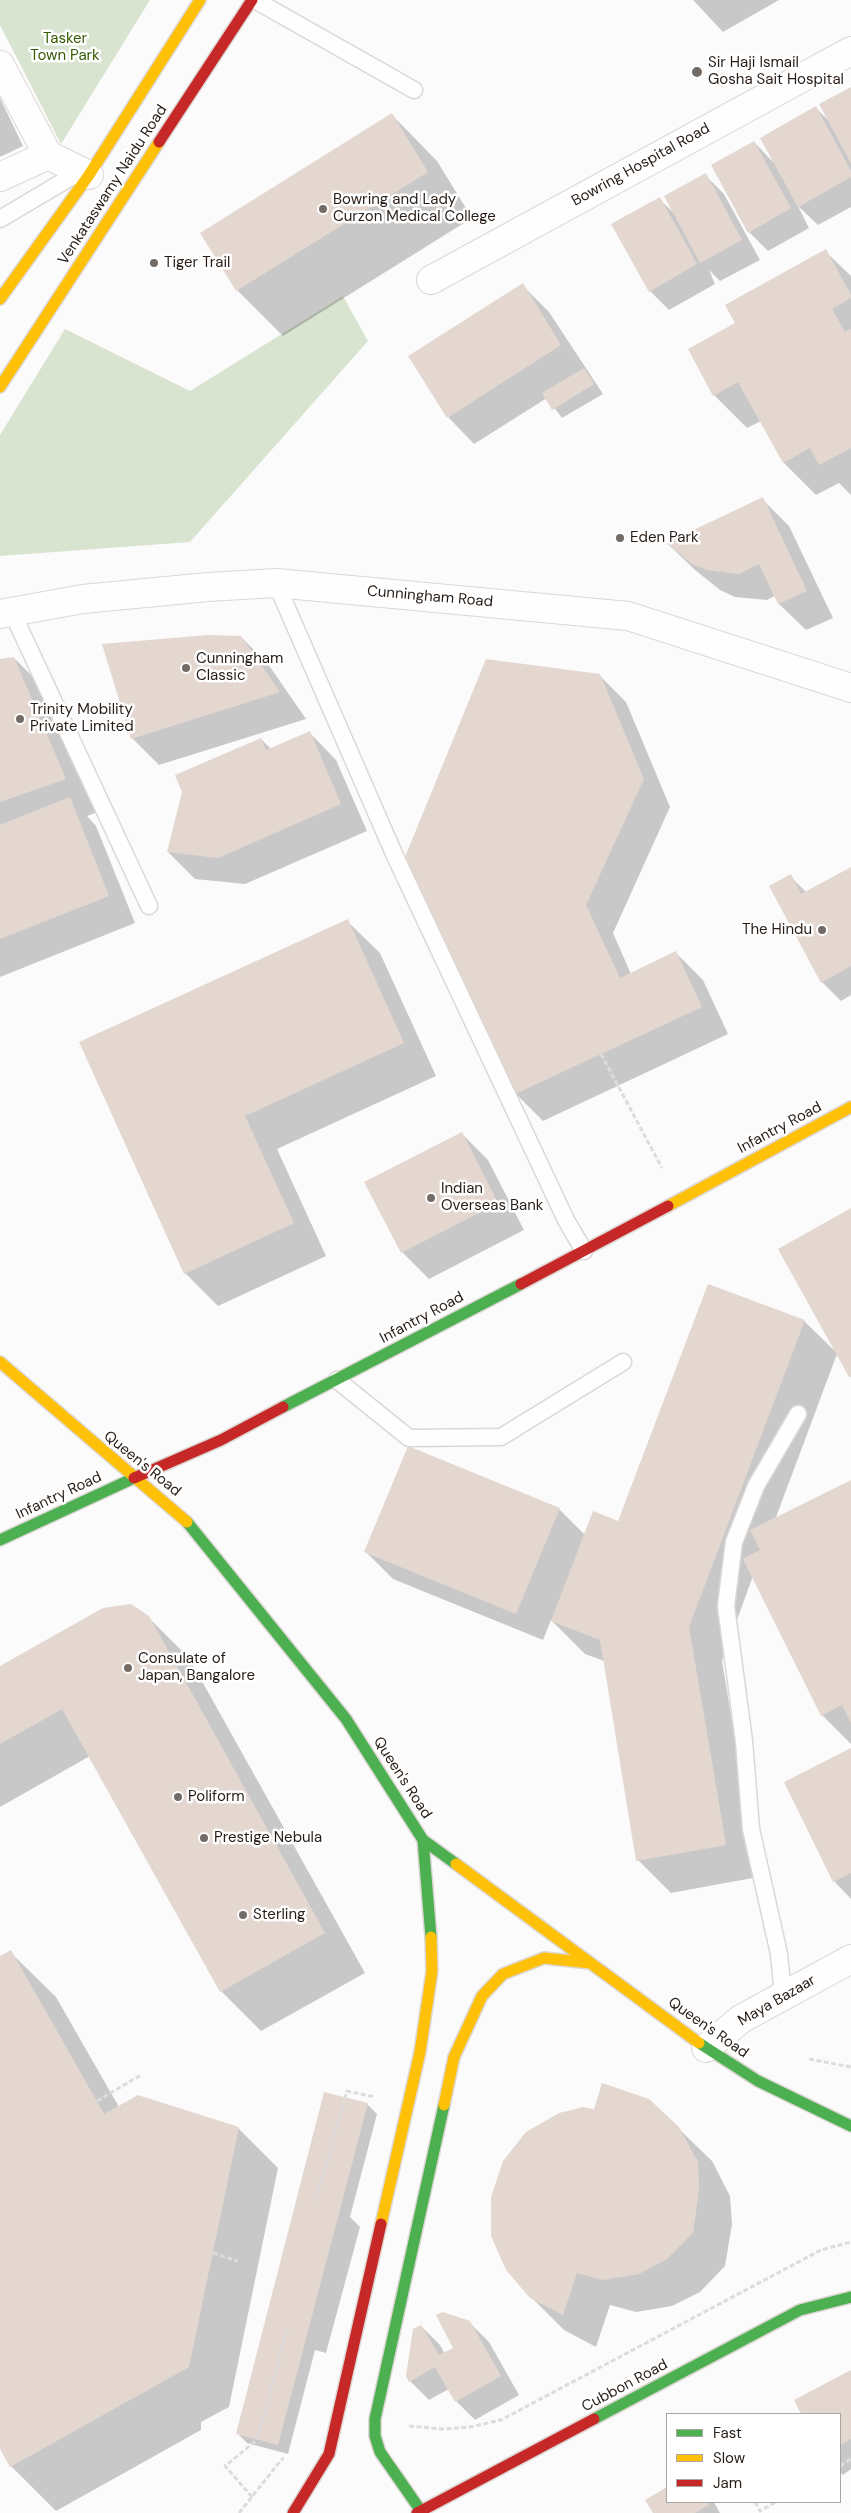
<!DOCTYPE html>
<style>
body{margin:0}
#map{position:relative;width:851px;height:2513px;overflow:hidden;background:#fbfbfb;font-family:"DM Sans",sans-serif}
canvas{display:block}
.legend{position:absolute;left:666px;top:2413px;width:175px;height:90px;box-sizing:border-box;background:#fff;border:1px solid #a9a5a2;margin:0;padding:6px 9px;list-style:none;font-size:15px;color:#281d16}
.legend li{display:flex;align-items:center;gap:10px;height:25px}
.legend b{width:25px;border:1px solid #a9a5a2}
</style>
<div id="map">
<canvas width="851" height="2513"></canvas>
<ul class="legend">
<li><b style="height:6px;background:#4caf50"></b>Fast</li>
<li><b style="height:6px;background:#ffc107"></b>Slow</li>
<li><b style="height:6px;background:#c62828"></b>Jam</li>
</ul>
</div>
<script>
const c = document.querySelector('canvas').getContext('2d');
c.lineJoin = 'round';
function paint(path, color) { c.fillStyle = color; c.fill(path, 'evenodd'); }
const poly = rows => new Path2D(rows.map(r => 'M' + r).join(''));
function strokePath(path, color, width, dash) { c.strokeStyle = color; c.lineWidth = width; c.lineCap = dash ? 'butt' : 'round'; c.setLineDash(dash || []); c.stroke(path); }
function drawText(font, color, halo, rows, align = 'center') {
  c.font = font + ' "DM Sans",sans-serif'; c.lineWidth = 5; c.setLineDash([]); c.textBaseline = 'middle'; c.strokeStyle = halo; c.fillStyle = color; for (const [text, x, y, turn = 0] of rows) {
    c.save(); c.translate(x, y); c.rotate((+turn || 0) * Math.PI / 180); c.textAlign = isNaN(turn) ? turn : align; if (halo) c.strokeText(text, 0, 0); c.fillText(text, 0, 0); c.restore();
  }
}
paint(poly([
 [0,0,150,0,61,144,0,25],
 [343,296,368,341,190,542,0,556,0,435,65,329,190,391]
]), '#d9e4d0');
paint(poly([
 [693,0,779,0,723,32],
 [851,88,851,207,818,225,798,206,809,228,768,251,749,232,754,142,773,162,816,108,828,120],
 [0,98,23,146,0,157],
 [392,115,437,161,472,218,283,336,237,290,202,234],
 [705,175,724,194,760,260,720,281,709,270,715,284,669,310,650,291,659,199,673,212],
 [825,251,851,276,851,495,839,483,816,495,784,463,761,421,747,428,714,395,690,350,736,324],
 [522,285,549,312,603,394,562,418,547,398,474,444,448,417],
 [762,499,789,526,833,618,806,630,779,604,775,596,767,600,735,597,720,590,695,570,668,544],
 [241,637,268,664,306,719,159,765,132,738],
 [14,658,47,691,98,812,87,816,96,826,135,923,0,977,0,660],
 [599,675,626,702,670,807,613,933,631,974,676,953,703,980,728,1034,543,1121,516,1094,406,857],
 [310,733,336,760,367,831,245,884,195,879,168,852,261,739,271,749],
 [851,869,851,995,841,1001,822,982,790,876,807,893],
 [347,921,380,953,436,1076,277,1149,326,1256,218,1306,185,1273,81,1043],
 [461,1133,488,1160,524,1230,429,1279,402,1252],
 [851,1209,851,1378,837,1354,775,1520,851,1481,851,1744,822,1715,753,1576,722,1661,758,1877,671,1893,638,1860,604,1661,585,1654,551,1620,543,1640,393,1579,366,1552,559,1509,585,1535,619,1522,804,1321,835,1351],
 [148,1617,189,1658,365,1973,261,2031,221,1991,90,1756,0,1807,0,1667],
 [851,1749,851,1899,834,1881],
 [10,1952,56,1997,119,2107,238,2128,278,2168,229,2407,201,2422,201,2430,56,2511,11,2466,0,2447,0,1957],
 [367,2104,377,2114,350,2217,360,2227,326,2353,315,2350,288,2454,247,2443,237,2433],
 [678,2128,712,2161,730,2196,732,2224,725,2266,700,2292,672,2306,636,2312,610,2305,596,2347,564,2330,531,2297],
 [469,2322,489,2342,519,2395,475,2420,456,2401,449,2389,429,2400,410,2381,421,2326,440,2345,445,2354,455,2349],
 [851,2372,851,2469,843,2475,840,2472,840,2414,803,2414,796,2401],
 [667,2489,667,2502,714,2502,720,2513,654,2513,647,2500]
]), '#0003');
paint(poly([
 [851,87,851,163,819,104],
 [816,106,851,171,851,177,798,207,760,138],
 [392,113,428,172,236,291,200,233],
 [754,141,791,208,748,233,711,165],
 [706,173,742,240,700,263,664,196],
 [660,197,697,264,649,292,611,224],
 [826,249,851,295,851,298,832,309,845,332,851,329,851,448,819,465,810,448,783,463,738,382,713,396,688,349,735,323,725,305],
 [523,283,561,345,447,418,408,356],
 [584,368,594,384,552,410,542,393],
 [763,497,807,591,778,604,759,564,739,574,707,570,692,564,666,543],
 [208,635,241,636,280,692,131,739,102,644],
 [14,657,66,779,0,802,0,659],
 [486,659,600,674,644,779,586,905,620,978,676,951,702,1007,515,1094,405,857],
 [310,731,341,804,218,858,167,852,182,792,175,775,261,738,266,750],
 [70,797,109,896,0,939,0,825],
 [851,867,851,966,821,983,769,886,791,874,801,894],
 [348,919,404,1043,245,1116,294,1223,184,1274,79,1042],
 [462,1132,498,1203,401,1253,364,1182],
 [851,1208,851,1376,849,1377,778,1249],
 [708,1284,805,1320,689,1627,726,1845,636,1861,600,1640,551,1621,593,1511,618,1521],
 [408,1446,560,1508,516,1614,364,1552],
 [851,1480,851,1723,842,1705,821,1716,743,1559,760,1550,750,1530],
 [131,1604,149,1616,325,1933,220,1992,62,1709,0,1744,0,1666,103,1608],
 [851,1748,851,1873,833,1882,784,1782],
 [11,1950,104,2114,138,2095,239,2127,189,2367,10,2467,0,2449,0,1956],
 [602,2083,649,2099,679,2127,698,2162,699,2190,693,2233,667,2259,639,2274,602,2280,577,2273,563,2315,530,2298,506,2270,491,2236,491,2197,503,2161,526,2132,559,2113,583,2107,594,2109],
 [324,2092,368,2103,278,2445,236,2434],
 [443,2312,470,2321,501,2376,455,2402,435,2367,409,2382,406,2376,413,2329,421,2325,439,2355,453,2348,436,2315],
 [851,2370,851,2439,840,2446,840,2414,801,2414,794,2400],
 [667,2487,667,2502,707,2502,709,2505,695,2513,653,2513,645,2500]
]), '#e3d7d0');
const lane = poly([
 [255,0,414,90],
 [0,219,81,171],
 [276,583,395,856,566,1220,584,1251],
 [12,612,149,906],
 [337,1380,409,1438,501,1437,623,1362],
 [783,1995,779,1954,751,1829,744,1741,726,1606,734,1542,756,1486,798,1414]
]);
const street = poly([
 [0,65,48,155,0,177],
 [48,155,89,175],
 [431,280,851,51],
 [0,614,83,599,208,587,276,583,628,616,851,688],
 [706,2048,741,2019,851,1959]
]);
const fast = poly([
 [283,1407,521,1284],
 [187,1522,346,1719,423,1840,456,1864],
 [0,1540,134,1478],
 [423,1840,431,1937],
 [699,2043,758,2081,851,2126],
 [594,2419,800,2310,851,2297],
 [421,2511,380,2452,375,2436,375,2419,444,2105]
]);
const slow = poly([
 [0,299,89,175,200,0],
 [0,387,159,142],
 [668,1206,851,1107],
 [0,1362,187,1522],
 [456,1864,699,2043],
 [444,2105,454,2057,482,1996,503,1974,544,1958,590,1963],
 [381,2224,420,2052,432,1971,431,1937]
]);
const jam = poly([
 [159,142,252,0],
 [521,1284,668,1206],
 [134,1478,221,1440,283,1407],
 [293,2513,329,2454,381,2224],
 [417,2513,594,2419]
]);
strokePath(lane, '#ddd7d4', 19);
strokePath(street, '#ddd7d4', 30);
strokePath(fast, '#ddd7d4', 14);
strokePath(slow, '#ddd7d4', 14);
strokePath(jam, '#ddd7d4', 14);
strokePath(poly([
 [601,1054,662,1168],
 [809,2059,851,2067],
 [97,2101,141,2075],
 [316,2200,347,2091,375,2097],
 [213,2253,238,2261],
 [409,2426,443,2429,470,2427,501,2420,821,2250,851,2242],
 [840,2466,851,2459],
 [252,2497,225,2466,257,2440,287,2330],
 [755,2502,760,2511,776,2502],
 [239,2513,282,2459,284,2459]
]), '#dddcdc', 3, [5, 2.5]);
strokePath(lane, '#fefefe', 16);
strokePath(street, '#fefefe', 28);
strokePath(fast, '#4caf50', 11);
strokePath(slow, '#ffc107', 11);
strokePath(jam, '#c62828', 11);
for (const [x, y, r, color] of [
 [697,72,6,"#726b66"],
 [323,209,5,"#726b66"],
 [154,263,5,"#726b66"],
 [620,538,5,"#726b66"],
 [186,668,5,"#726b66"],
 [20,719,5,"#726b66"],
 [822,930,5,"#726b66"],
 [431,1198,5,"#726b66"],
 [128,1668,5,"#726b66"],
 [178,1797,5,"#726b66"],
 [204,1838,5,"#726b66"],
 [243,1915,5,"#726b66"]
]) { const dot = new Path2D(); dot.arc(x, y, r, 0, 2 * Math.PI); c.fillStyle = color; c.fill(dot); strokePath(dot, '#fff', 2); }
drawText('15px', '#355a02', '#fff', [
 ["Tasker",65,39],
 ["Town Park",65,56]
]);
drawText('15px', '#281d16', '#fff', [
 ["Sir Haji Ismail",708,63],
 ["Gosha Sait Hospital",708,80],
 ["Bowring and Lady",333,200],
 ["Curzon Medical College",333,217],
 ["Tiger Trail",164,263],
 ["Eden Park",630,538],
 ["Cunningham",196,659],
 ["Classic",196,676],
 ["Trinity Mobility",30,710],
 ["Private Limited",30,727],
 ["The Hindu",812,930,"right"],
 ["Indian",441,1189],
 ["Overseas Bank",441,1206],
 ["Consulate of",138,1659],
 ["Japan, Bangalore",138,1676],
 ["Poliform",188,1797],
 ["Prestige Nebula",214,1838],
 ["Sterling",253,1915]
], 'left');
drawText('15px', '#281d16', '#fff', [
 ["Bowring Hospital Road",641,165,-29],
 ["Venkataswamy Naidu Road",113,185,-57],
 ["Cunningham Road",430,597,5],
 ["Infantry Road",780,1128,-28],
 ["Infantry Road",422,1318,-28],
 ["Queen's Road",142,1464,39],
 ["Infantry Road",59,1496,-25],
 ["Queen's Road",402,1778,57],
 ["Maya Bazaar",777,2001,-30],
 ["Queen's Road",708,2028,35],
 ["Cubbon Road",625,2386,-28]
]);
</script>
